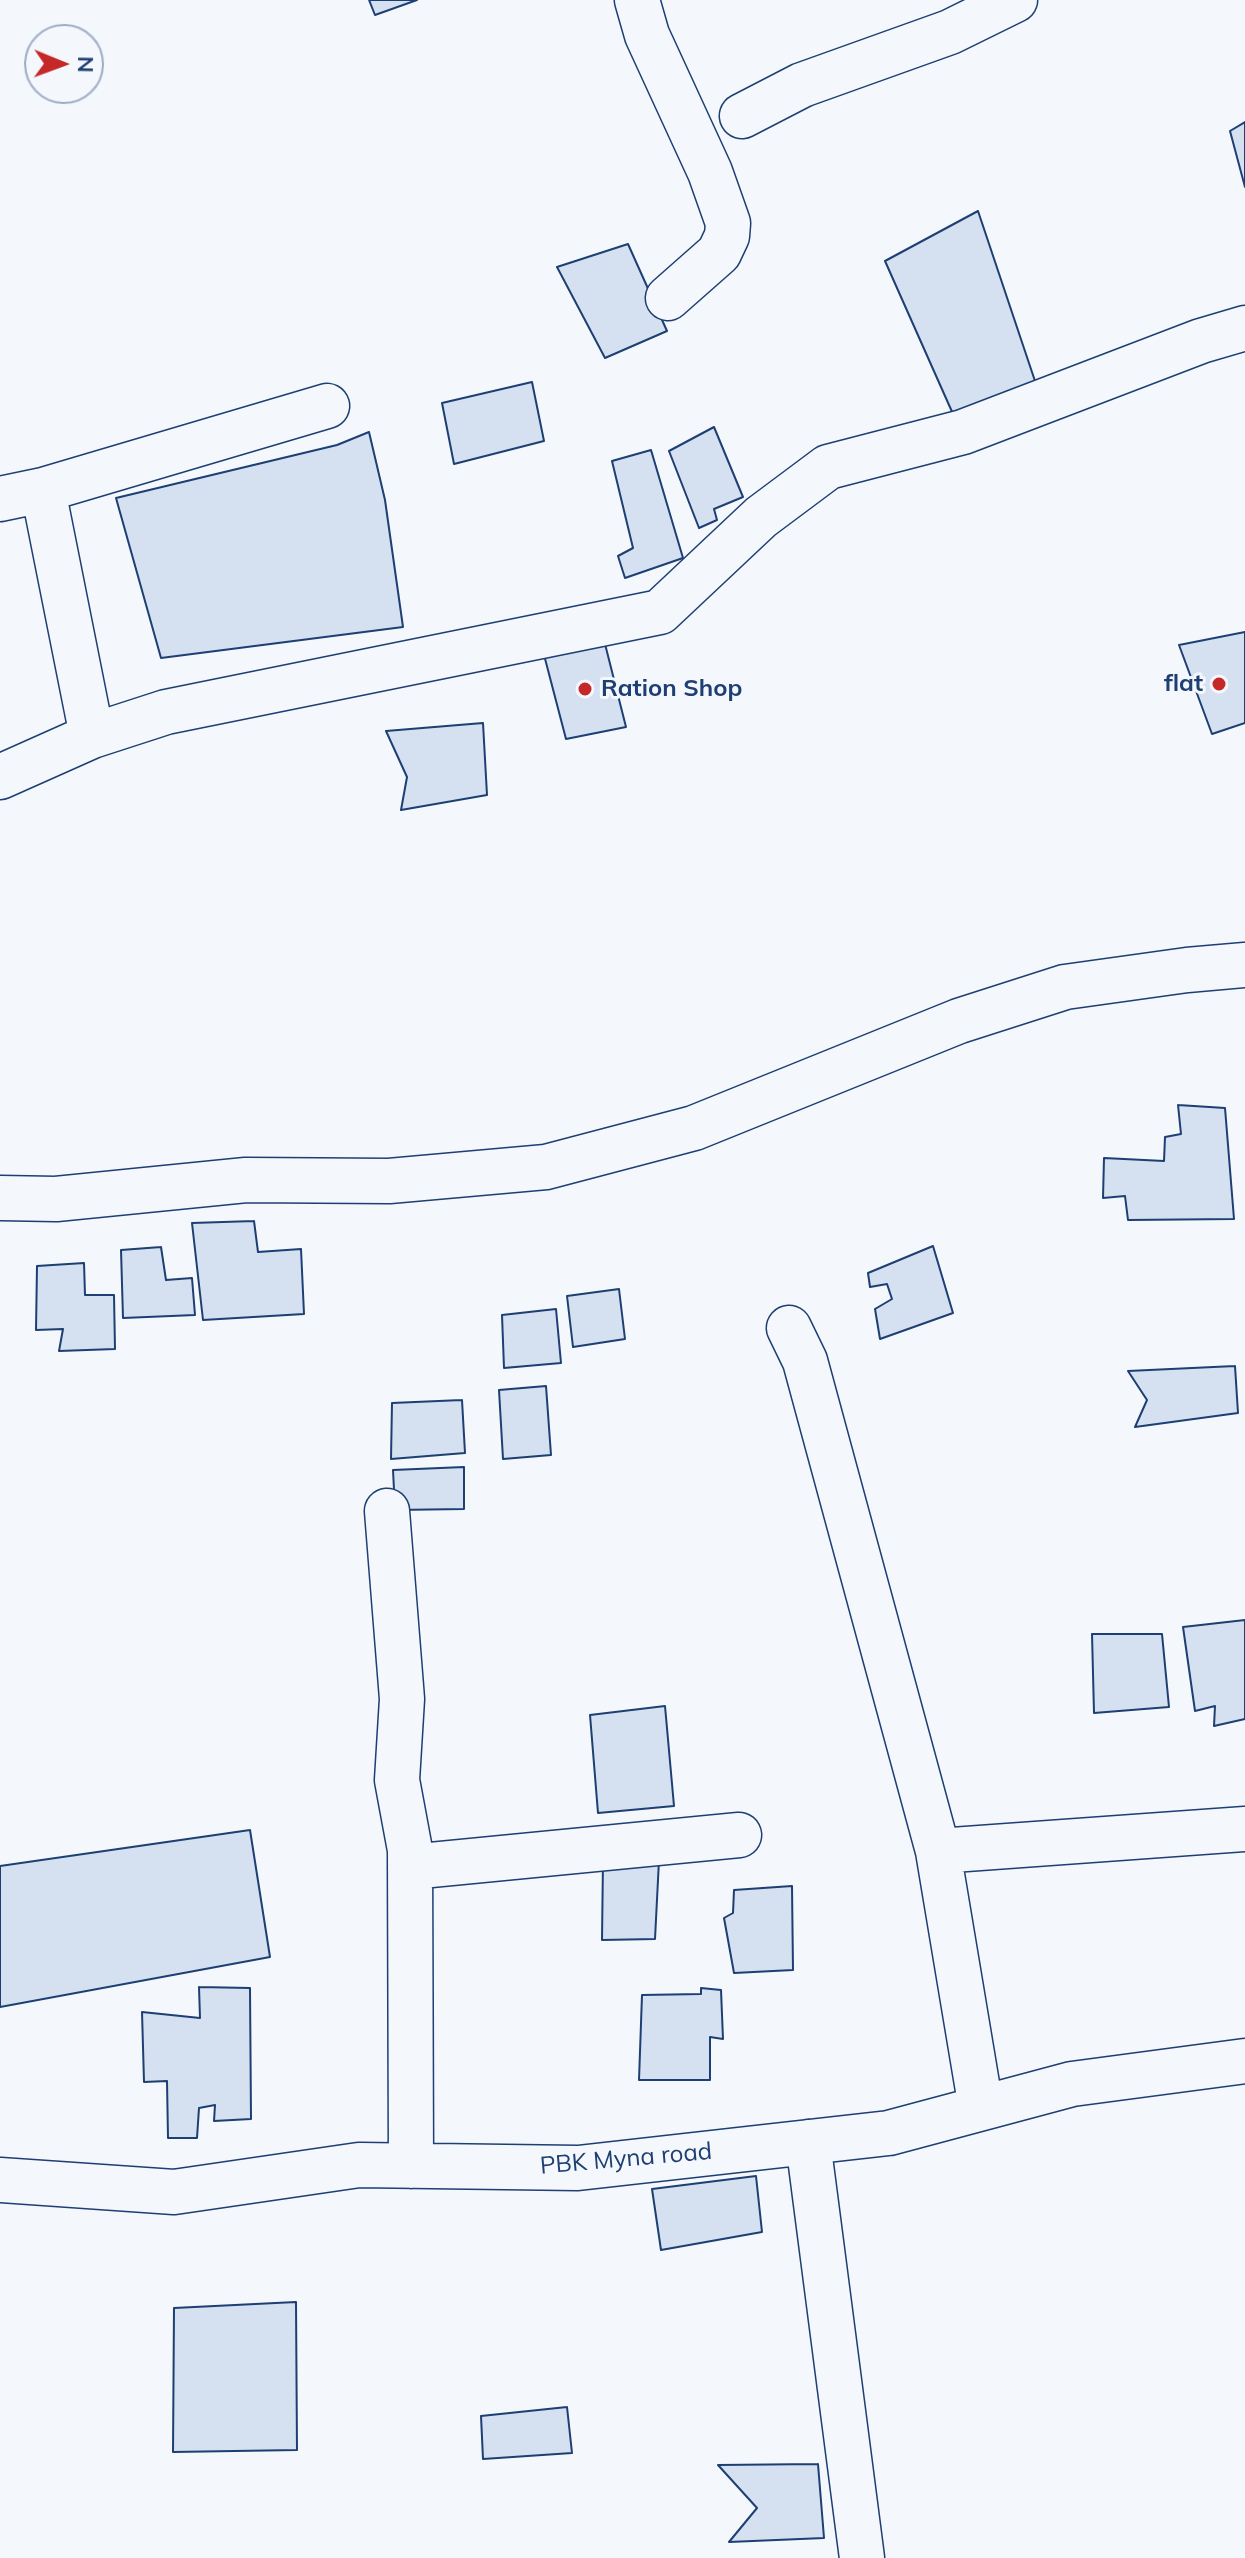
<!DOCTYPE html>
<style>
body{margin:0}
#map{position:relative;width:1245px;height:2558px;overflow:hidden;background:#f4f7fb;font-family:Mulish,sans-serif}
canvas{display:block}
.north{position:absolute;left:24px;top:24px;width:80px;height:80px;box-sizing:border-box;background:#f4f7fb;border:2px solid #9eadc5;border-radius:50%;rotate:91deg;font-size:22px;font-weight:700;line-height:32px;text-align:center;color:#1d3f73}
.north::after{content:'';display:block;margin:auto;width:28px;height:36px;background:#c62828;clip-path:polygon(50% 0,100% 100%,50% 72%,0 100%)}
</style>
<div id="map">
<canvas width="1245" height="2558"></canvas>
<div class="north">N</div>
</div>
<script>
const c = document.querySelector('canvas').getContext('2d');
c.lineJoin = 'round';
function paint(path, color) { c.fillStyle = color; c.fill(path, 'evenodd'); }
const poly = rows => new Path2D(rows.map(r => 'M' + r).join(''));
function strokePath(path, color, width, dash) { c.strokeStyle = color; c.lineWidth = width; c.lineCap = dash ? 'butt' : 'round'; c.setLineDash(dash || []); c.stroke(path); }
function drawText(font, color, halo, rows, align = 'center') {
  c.font = font + ' Mulish,sans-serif'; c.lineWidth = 6; c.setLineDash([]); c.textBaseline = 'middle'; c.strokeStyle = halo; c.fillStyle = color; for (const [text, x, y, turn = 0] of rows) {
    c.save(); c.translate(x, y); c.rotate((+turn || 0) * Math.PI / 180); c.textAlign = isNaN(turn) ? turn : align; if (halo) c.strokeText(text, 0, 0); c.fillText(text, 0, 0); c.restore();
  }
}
const building = poly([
 [369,0,417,0,375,15,369,0],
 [1245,122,1245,187,1230,131,1245,122],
 [978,211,1037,387,953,414,885,261,978,211],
 [628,244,667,331,605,358,557,267,628,244],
 [532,382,544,441,454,464,442,403,532,382],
 [714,427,743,497,714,509,717,520,699,528,669,451,714,427],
 [369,432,385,500,403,627,161,658,116,498,337,445,369,432],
 [651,450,683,558,625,578,618,556,633,548,612,461,651,450],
 [1245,632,1245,723,1212,734,1179,645,1245,632],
 [603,636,626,727,566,739,543,651,603,636],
 [483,723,487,795,401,810,407,777,386,731,483,723],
 [1178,1105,1225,1108,1234,1219,1128,1220,1125,1196,1103,1198,1104,1158,1164,1161,1165,1137,1181,1134,1178,1105],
 [254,1221,258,1252,301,1249,304,1314,203,1320,192,1223,254,1221],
 [933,1246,953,1313,880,1339,875,1309,892,1299,887,1284,870,1287,868,1273,933,1246],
 [161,1247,166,1280,192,1278,195,1315,123,1318,121,1250,161,1247],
 [84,1263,85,1295,114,1295,115,1349,59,1351,63,1329,36,1330,37,1266,84,1263],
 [619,1289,625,1339,573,1347,567,1296,619,1289],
 [556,1309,561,1363,504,1368,502,1315,556,1309],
 [1235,1366,1238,1413,1135,1427,1147,1400,1128,1371,1235,1366],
 [546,1386,551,1455,503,1459,499,1390,546,1386],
 [462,1400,465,1453,391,1459,392,1403,462,1400],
 [464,1467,464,1509,395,1510,393,1470,464,1467],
 [1245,1620,1245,1719,1214,1726,1215,1706,1195,1711,1183,1627,1245,1620],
 [1092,1634,1162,1634,1169,1707,1094,1713,1092,1634],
 [665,1706,674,1806,598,1813,590,1715,665,1706],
 [250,1830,270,1957,0,2007,0,1866,250,1830],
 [603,1860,659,1860,655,1939,602,1940,603,1860],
 [792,1886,793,1970,734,1973,724,1918,733,1913,734,1890,792,1886],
 [199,1987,250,1988,251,2119,214,2121,215,2105,199,2108,197,2138,168,2138,167,2081,144,2082,142,2012,200,2018,199,1987],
 [701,1988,721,1990,723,2039,710,2037,710,2080,639,2080,642,1995,701,1994,701,1988],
 [756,2176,762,2232,661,2250,652,2189,756,2176],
 [296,2302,297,2450,173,2452,174,2308,296,2302],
 [567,2407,572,2453,483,2459,481,2416,567,2407],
 [818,2464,824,2538,729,2542,757,2508,718,2465,818,2464]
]);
paint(building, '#d5e0f0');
strokePath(building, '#1d3f73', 2);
const minor = poly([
 [637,0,647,35,710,172,728,223,727,236,719,253,668,298],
 [742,116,802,85,950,32,1015,0],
 [43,490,92,736],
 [0,499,43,490,327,406],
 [0,777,92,736,166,712,660,612,761,517,828,467,963,432,1201,341,1245,328],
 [0,1198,56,1199,246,1180,389,1181,546,1167,694,1128,959,1021,1065,987,1187,970,1245,965],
 [789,1328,805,1361,938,1851,981,2108],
 [387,1511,402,1699,397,1780,410,1850,411,2166],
 [938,1851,1245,1829],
 [410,1867,739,1835],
 [808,2142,862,2558],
 [0,2180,174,2192,359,2165,578,2168,889,2133,1072,2084,1245,2061]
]);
strokePath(minor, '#1d3f73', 47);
strokePath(minor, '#f4f7fb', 44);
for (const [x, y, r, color] of [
 [1219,684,8,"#c62828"],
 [585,689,8,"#c62828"]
]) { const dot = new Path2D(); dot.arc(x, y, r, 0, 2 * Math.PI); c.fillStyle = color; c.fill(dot); strokePath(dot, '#f4f7fb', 3); }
drawText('bold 24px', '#1d3f73', '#f4f7fb', [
 ["flat",1203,684],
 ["Ration Shop",601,689,"left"]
], 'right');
drawText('24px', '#1d3f73', '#f4f7fb', [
 ["PBK Myna road",626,2159,-5]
]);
</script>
